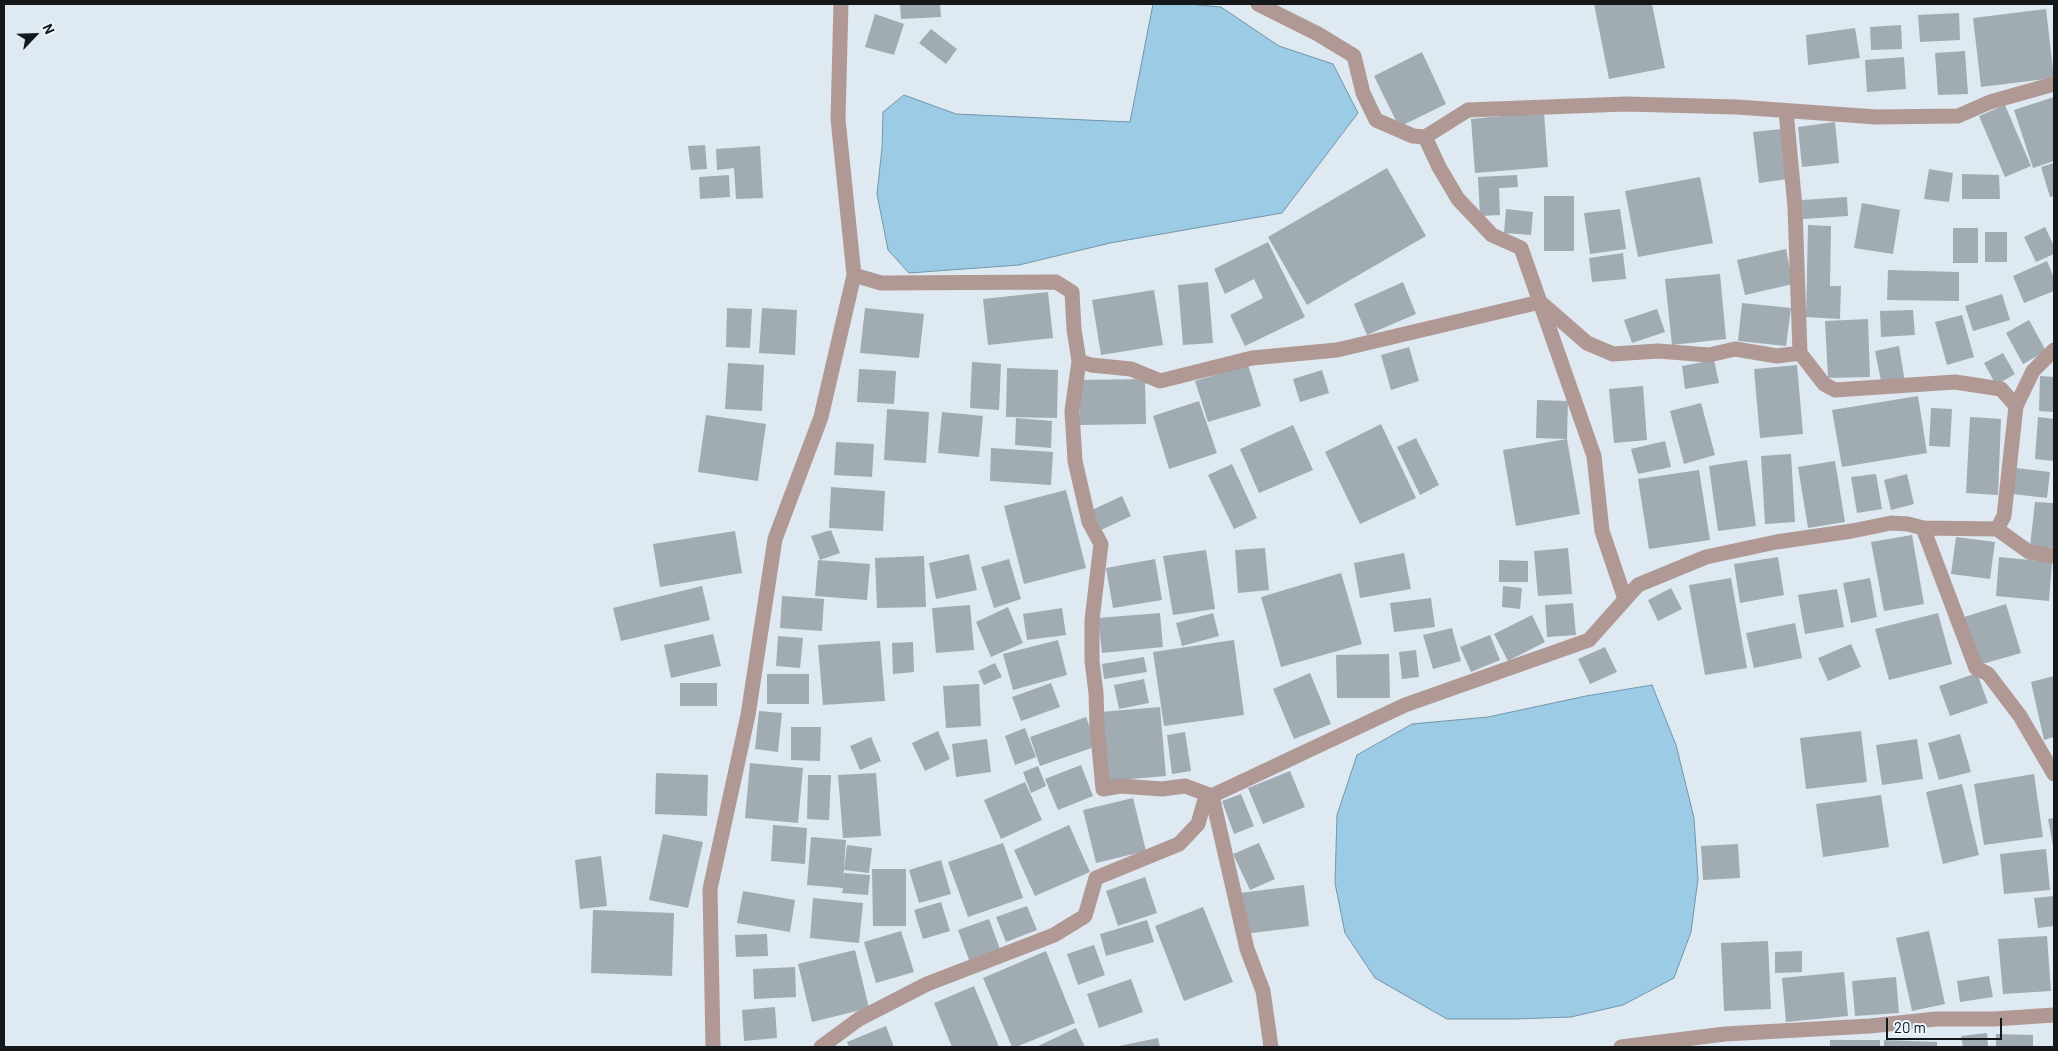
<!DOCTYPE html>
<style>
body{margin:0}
#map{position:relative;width:2058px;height:1051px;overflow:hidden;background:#dfe9f1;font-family:Barlow,sans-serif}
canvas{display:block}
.frame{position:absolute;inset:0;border:5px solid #14181a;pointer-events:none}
.north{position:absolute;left:10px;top:10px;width:50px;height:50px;-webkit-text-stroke:4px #ecf6fe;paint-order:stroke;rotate:66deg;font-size:14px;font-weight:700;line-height:20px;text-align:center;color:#14181a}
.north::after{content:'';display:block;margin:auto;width:18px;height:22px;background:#14181a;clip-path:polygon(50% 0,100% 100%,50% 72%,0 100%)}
.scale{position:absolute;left:1886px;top:1018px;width:116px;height:22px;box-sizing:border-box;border:2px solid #14181a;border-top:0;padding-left:6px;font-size:15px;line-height:18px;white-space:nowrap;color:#14181a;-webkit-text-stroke:4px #ecf6fe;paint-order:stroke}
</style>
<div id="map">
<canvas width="2058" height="1051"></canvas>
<div class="frame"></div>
<div class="north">N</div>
<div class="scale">20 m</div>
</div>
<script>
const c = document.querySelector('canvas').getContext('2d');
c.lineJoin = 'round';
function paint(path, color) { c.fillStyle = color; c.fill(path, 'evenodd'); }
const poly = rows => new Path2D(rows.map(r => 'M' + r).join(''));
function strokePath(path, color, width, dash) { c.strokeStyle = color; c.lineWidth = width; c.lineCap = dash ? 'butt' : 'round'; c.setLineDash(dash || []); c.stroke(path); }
const water = poly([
 [1153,4,1189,4,1221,7,1279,46,1333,64,1358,113,1282,213,1110,243,1019,265,909,273,888,250,877,194,882,148,883,112,904,95,956,114,1130,122,1153,4],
 [1652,685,1676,745,1694,818,1698,879,1691,932,1674,978,1623,1005,1571,1017,1514,1019,1447,1019,1375,978,1345,933,1335,883,1337,815,1357,755,1412,724,1488,717,1586,696,1652,685]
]);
paint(water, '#9ccbe6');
strokePath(water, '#7395a9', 1);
paint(poly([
 [900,4,940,4,941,17,901,19],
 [1594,4,1652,4,1665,68,1609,79],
 [2046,9,2054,78,1981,87,1973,18],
 [1959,13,1960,40,1920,42,1918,15],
 [875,14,904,24,894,55,865,47],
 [1901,25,1902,49,1871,50,1870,27],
 [1855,28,1860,58,1808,65,1806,35],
 [931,29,957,49,946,64,919,43],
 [1965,51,1968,94,1938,95,1935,53],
 [1422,52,1446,104,1399,127,1374,76],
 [1904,57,1906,89,1867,92,1865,60],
 [2054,97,2054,161,2033,168,2014,110],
 [2005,105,2031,166,2005,177,1979,116],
 [1544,112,1548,167,1475,173,1471,119],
 [1835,122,1839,163,1802,167,1798,127],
 [1782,129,1788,179,1759,183,1753,132],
 [705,145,707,169,691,170,688,146],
 [760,146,763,198,736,199,734,168,717,170,716,149],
 [2054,163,2054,196,2050,197,2041,167],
 [1387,168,1426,236,1307,305,1268,237],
 [1929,169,1953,173,1949,202,1924,199],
 [1962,174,1999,175,2000,199,1962,199],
 [729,175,730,197,700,199,699,177],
 [1517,175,1518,187,1499,188,1500,215,1480,216,1478,177],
 [1700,177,1713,243,1638,257,1625,191],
 [1544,196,1574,196,1574,251,1544,251],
 [1847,197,1848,216,1803,219,1802,200],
 [1862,203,1900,210,1893,254,1854,248],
 [1506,209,1533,212,1531,235,1504,233],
 [1620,209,1626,249,1590,254,1584,213],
 [1808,225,1831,226,1830,286,1841,286,1840,319,1806,317],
 [2045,227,2054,246,2054,254,2036,262,2024,237],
 [1953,228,1978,228,1978,263,1953,263],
 [1985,232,2007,232,2007,262,1985,262],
 [1268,242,1305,317,1245,346,1230,315,1263,298,1254,279,1225,294,1214,269],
 [1786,249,1793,284,1745,295,1737,260],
 [1623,253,1626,279,1592,282,1589,258],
 [2047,261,2054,278,2054,291,2024,303,2013,276],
 [1888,270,1959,272,1959,301,1887,300],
 [1720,274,1726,339,1672,345,1665,279],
 [1208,282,1213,343,1183,345,1178,285],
 [1403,282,1416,314,1367,335,1354,304],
 [1154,290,1163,345,1101,355,1092,300],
 [1048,292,1053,338,988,345,983,299],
 [2002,294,2010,320,1973,331,1965,306],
 [1742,303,1791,308,1786,346,1738,341],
 [727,308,752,309,750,348,726,347],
 [762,308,797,310,795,355,759,353],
 [865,308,924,314,919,358,860,353],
 [1657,309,1665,332,1632,343,1624,320],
 [1913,310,1915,335,1881,337,1880,311],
 [1962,315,1974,357,1947,365,1935,322],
 [1868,319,1870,377,1828,378,1825,321],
 [2029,320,2046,351,2023,364,2006,333],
 [1899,346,1905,382,1882,386,1875,351],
 [1409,347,1419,381,1391,390,1381,355],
 [2003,353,2015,374,1996,385,1984,363],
 [1714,360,1719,383,1685,389,1682,366],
 [972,362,1001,364,999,410,970,408],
 [728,363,764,365,762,411,725,409],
 [1248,365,1261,406,1208,422,1195,381],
 [1797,365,1803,434,1760,438,1754,369],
 [1007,368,1058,370,1057,418,1006,417],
 [859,369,896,371,894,404,857,402],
 [1322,370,1329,393,1300,402,1293,379],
 [2040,376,2054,377,2054,412,2039,411],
 [1145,379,1146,424,1080,425,1079,380],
 [1643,386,1647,440,1614,443,1609,389],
 [1918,396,1927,453,1842,467,1832,410],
 [1537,400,1568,401,1567,439,1580,514,1516,526,1503,450,1567,439,1536,438],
 [1199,401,1217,453,1169,469,1153,416],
 [1701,403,1715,455,1684,464,1670,411],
 [1931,408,1952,409,1950,447,1929,446],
 [887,409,929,412,926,463,884,460],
 [942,412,983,416,979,457,938,453],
 [706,415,766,424,758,481,698,472],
 [1970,417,2001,419,1998,495,1966,493],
 [2038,417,2054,419,2054,461,2035,459],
 [1016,418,1052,421,1051,448,1015,445],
 [1381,424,1416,498,1360,524,1325,452],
 [1293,425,1313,470,1259,493,1240,449],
 [1416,438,1439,485,1420,495,1397,447],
 [1665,441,1671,467,1638,474,1631,449],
 [836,442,874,444,872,477,834,475],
 [991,448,1053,452,1051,485,990,481],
 [1791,454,1795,522,1765,524,1761,456],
 [1747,460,1756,526,1718,531,1709,466],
 [1835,461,1845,522,1808,528,1798,467],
 [1232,464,1257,518,1234,529,1208,475],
 [2016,468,2050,472,2047,498,2013,494],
 [1699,470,1710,540,1649,549,1638,479],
 [1876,474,1882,509,1857,513,1851,477],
 [1907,474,1914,504,1891,510,1884,480],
 [831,487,885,491,883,531,829,528],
 [1066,490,1086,568,1024,584,1004,506],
 [1122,496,1131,516,1101,530,1092,510],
 [2035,502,2054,503,2054,548,2030,546],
 [831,530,840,553,820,560,811,536],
 [735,531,742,573,660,587,653,544],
 [1912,535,1924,604,1884,611,1871,542],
 [1956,537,1995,542,1990,579,1951,574],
 [1265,548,1269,590,1238,593,1235,550],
 [1568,548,1572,594,1538,596,1534,551],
 [1206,550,1215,609,1173,615,1163,556],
 [1404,553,1411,589,1360,598,1354,563],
 [969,554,977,590,936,599,929,563],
 [924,556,926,607,877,608,875,558],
 [1778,557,1784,595,1740,603,1734,564],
 [1999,557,2052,562,2049,601,1996,596],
 [1009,559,1021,599,994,608,981,567],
 [1155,559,1162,600,1113,608,1106,568],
 [818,560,870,564,867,600,815,596],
 [1499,560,1528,561,1528,582,1499,582],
 [1341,573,1362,644,1281,667,1261,597],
 [1731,578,1747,668,1705,675,1689,585],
 [1870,578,1877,617,1851,623,1843,583],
 [702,586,710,620,621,641,613,608],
 [1503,586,1522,588,1520,609,1502,607],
 [1671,588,1682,609,1658,621,1648,600],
 [1837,589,1844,627,1805,634,1798,595],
 [782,596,824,599,822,631,780,628],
 [1431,598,1435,627,1394,632,1390,603],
 [1573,603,1576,635,1547,637,1545,605],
 [2006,604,2021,653,1979,665,1964,617],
 [970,605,974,650,936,653,932,608],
 [1008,607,1023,643,991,657,976,622],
 [1062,608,1066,635,1027,640,1023,614],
 [1160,613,1163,647,1102,653,1098,618],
 [1213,613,1219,636,1182,646,1176,623],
 [1938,613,1952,664,1889,680,1875,629],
 [1532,615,1545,642,1508,661,1494,634],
 [1795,623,1802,658,1754,668,1746,633],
 [1452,628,1461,661,1433,669,1423,635],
 [713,634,721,666,671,678,664,645],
 [1490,635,1500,660,1471,672,1460,647],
 [778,636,803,638,800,668,776,666],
 [1058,640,1067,675,1013,690,1003,654],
 [1234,640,1244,715,1164,726,1153,652],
 [880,641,885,701,823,705,818,645],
 [913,642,914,672,893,674,892,643],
 [1851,644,1861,667,1828,681,1818,658],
 [1605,647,1617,672,1590,684,1578,659],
 [1416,650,1419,677,1402,679,1399,652],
 [1389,654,1390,698,1337,698,1336,655],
 [1144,657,1147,672,1104,679,1102,664],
 [995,663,1002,677,984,685,978,671],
 [1310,673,1331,724,1294,739,1273,689],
 [1977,673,1988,703,1950,716,1939,686],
 [767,674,809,674,809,704,767,704],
 [2054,676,2054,737,2044,740,2031,682],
 [1144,679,1149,703,1119,709,1114,685],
 [680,683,717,683,717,706,680,706],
 [1051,683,1060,707,1021,721,1012,697],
 [979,684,981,726,946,728,943,686],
 [1160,707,1166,776,1107,781,1100,712],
 [759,711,782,713,778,752,755,749],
 [1086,717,1097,746,1040,766,1030,737],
 [791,727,821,727,820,761,791,760],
 [1025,728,1036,757,1015,765,1005,736],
 [938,731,950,759,925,771,912,743],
 [1861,731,1867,782,1806,789,1800,738],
 [1185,732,1191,771,1172,774,1167,735],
 [1960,734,1971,772,1939,780,1928,743],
 [871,737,881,761,860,770,850,746],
 [987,739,991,772,956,777,952,744],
 [1917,739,1923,779,1882,785,1876,745],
 [750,763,803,768,798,823,745,818],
 [1081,765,1093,796,1058,810,1045,779],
 [1038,766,1046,786,1031,793,1023,772],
 [1290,771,1305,807,1263,824,1248,788],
 [656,773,708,775,707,816,655,814],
 [876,773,881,836,843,838,838,775],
 [2034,774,2043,837,1984,845,1974,784],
 [808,775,831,775,829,820,807,819],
 [1025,782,1042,820,1001,839,984,800],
 [1962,784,1979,855,1943,864,1926,792],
 [1241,794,1254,826,1234,834,1222,801],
 [1881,795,1889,847,1823,857,1816,804],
 [1133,798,1146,851,1096,863,1083,810],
 [2054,818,2054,846,2053,846,2048,819],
 [773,825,807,828,805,864,771,861],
 [1069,825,1090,872,1035,896,1014,850],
 [663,834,703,842,688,908,649,900],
 [811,837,846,840,843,882,844,873,870,875,868,895,842,893,843,888,807,885],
 [1003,843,1023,898,968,917,948,862],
 [1259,843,1275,879,1250,890,1233,854],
 [1738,844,1740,878,1703,880,1701,846],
 [847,845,872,848,869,873,844,870],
 [2046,849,2050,890,2004,894,2000,854],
 [601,856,607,906,580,909,575,860],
 [941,860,951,894,919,903,909,870],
 [872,869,906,869,906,926,873,926],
 [1145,877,1157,913,1118,926,1106,891],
 [1304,885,1309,926,1244,934,1239,893],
 [743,891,795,900,790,932,737,923],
 [2054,896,2054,926,2038,928,2034,898],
 [813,898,863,903,859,943,810,938],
 [941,902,950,931,923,939,914,910],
 [1027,906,1037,930,1006,942,996,917],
 [1203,907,1233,982,1184,1001,1155,926],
 [593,910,674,913,672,976,591,973],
 [989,919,1000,949,969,960,958,930],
 [1147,920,1154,942,1106,956,1100,934],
 [901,931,914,972,876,983,864,942],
 [1929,931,1945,1004,1912,1011,1896,938],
 [767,934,768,956,736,957,735,935],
 [2047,936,2051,991,2003,994,1998,939],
 [1768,941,1771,1009,1724,1011,1721,943],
 [1094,945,1105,975,1078,985,1067,954],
 [855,950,869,1008,812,1022,798,964],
 [1046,951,1075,1023,1016,1047,1012,1047,983,978],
 [1802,951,1802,972,1775,973,1775,952],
 [795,967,796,997,754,999,753,969],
 [1844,972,1848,1016,1786,1022,1782,978],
 [1989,976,1993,997,1960,1002,1957,981],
 [1896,977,1899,1013,1855,1016,1852,981],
 [1131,979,1143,1012,1099,1028,1087,994],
 [974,986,999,1047,952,1047,934,1003],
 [775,1007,777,1038,744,1041,742,1010],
 [886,1026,894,1047,849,1047,847,1042],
 [1076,1028,1085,1047,1036,1047],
 [1987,1033,1988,1047,1963,1047,1961,1036],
 [1996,1034,2033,1035,2033,1047,1996,1047],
 [1158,1038,1160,1047,1119,1047,1119,1046],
 [1830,1040,1880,1040,1880,1047,1830,1047],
 [1884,1040,1937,1042,1937,1047,1884,1047]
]), '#a1abb2');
strokePath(poly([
 [1258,4,1318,34,1354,56,1363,93,1376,120,1413,136,1425,137,1439,167,1458,199,1492,235,1521,248,1594,456,1602,531,1625,599],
 [1786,111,1795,207,1800,353],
 [1425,137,1468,110,1626,104,1737,107,1876,117,1958,116,1990,102,2054,84],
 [854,275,881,283,1056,282,1072,292,1074,329,1079,361,1091,365,1131,369,1160,381,1252,358,1337,350,1540,302,1587,343,1613,354,1658,351,1709,355,1735,349,1777,356,1800,353,1824,384,1835,390,1955,382,2001,389,2016,406,2004,516,1997,529],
 [1079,361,1072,411,1075,461,1089,522,1101,544,1092,620,1092,661,1096,693,1097,726,1103,789,1120,786,1162,789,1185,786,1212,796,1247,949,1263,991,1271,1047],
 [2016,406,2033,371,2054,350],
 [1923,528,1976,668,1988,674,2020,716,2054,774],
 [713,1047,710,889,748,715,775,539,821,417,854,275,838,119,841,4],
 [821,1047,859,1019,927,984,1054,935,1085,916,1096,878,1179,844,1198,824,1205,799,1405,705,1589,640,1638,585,1706,557,1776,542,1852,531,1891,523,1908,524,1923,528,1997,529,2029,552,2054,556],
 [1621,1047,1725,1034,1870,1026,1936,1019,1994,1019,2054,1015]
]), '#b09995', 15);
</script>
